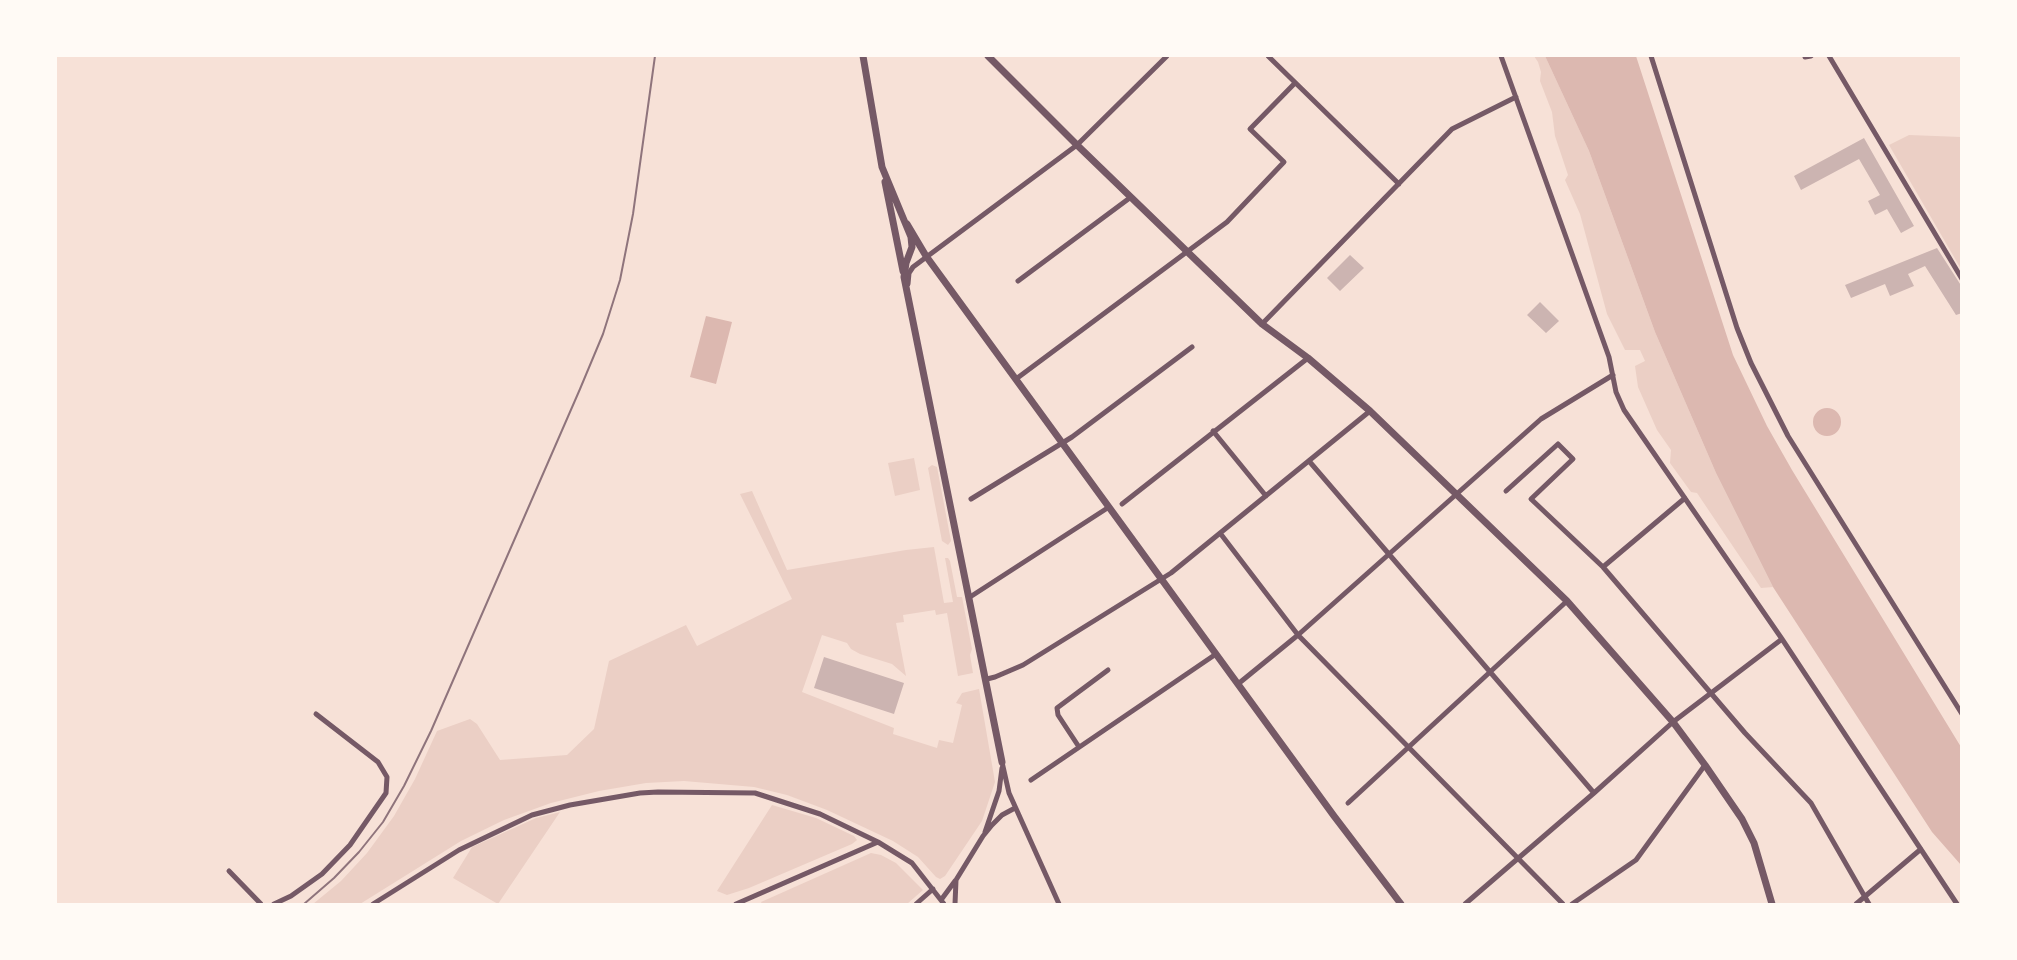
<!DOCTYPE html>
<style>
body{margin:0}
#map{position:relative;width:2017px;height:960px;overflow:hidden;background:#f7e1d7;font-family:"PT Sans",sans-serif}
canvas{display:block}
.frame{position:absolute;inset:0;border:57px solid #fffaf5;pointer-events:none}
</style>
<div id="map">
<canvas width="2017" height="960"></canvas>
<div class="frame"></div>
</div>
<script>
const c = document.querySelector('canvas').getContext('2d');
c.lineJoin = 'round';
function paint(path, color) { c.fillStyle = color; c.fill(path, 'evenodd'); }
const poly = rows => new Path2D(rows.map(r => 'M' + r).join(''));
function strokePath(path, color, width, dash) { c.strokeStyle = color; c.lineWidth = width; c.lineCap = dash ? 'butt' : 'round'; c.setLineDash(dash || []); c.stroke(path); }
paint(poly([
 [1534,56,1545,56,1589,151,1655,332,1716,473,1773,587,1761,588,1697,493,1691,492,1670,463,1671,450,1657,430,1638,387,1635,366,1645,361,1640,350,1625,350,1607,314,1580,214,1565,180,1568,175,1555,136,1552,112,1540,81,1541,72,1538,62],
 [1909,135,1961,137,1961,269,1889,145],
 [914,458,920,490,895,496,888,463],
 [932,465,937,467,951,541,948,545,942,541,928,468],
 [752,491,787,570,906,550,934,547,944,603,953,602,945,558,948,558,950,561,957,597,962,597,972,649,970,655,973,673,958,676,947,613,936,615,935,610,903,615,904,622,896,623,906,676,892,664,860,654,851,649,847,643,822,635,802,692,894,728,893,734,937,748,939,740,953,743,962,705,956,703,962,693,979,689,995,782,982,821,945,876,940,879,936,877,918,857,893,841,827,810,787,795,754,787,684,781,646,783,599,791,551,803,504,820,461,841,360,904,313,904,341,881,367,853,394,816,415,779,437,731,470,719,477,724,500,760,567,755,594,729,609,661,686,625,697,646,792,599,740,494],
 [772,805,816,818,854,836,857,840,852,844,749,888,727,895,717,891],
 [560,812,498,904,453,878,472,847,536,818],
 [871,853,881,855,896,863,923,890,907,904,762,904,761,902]
]), '#ebcfc5');
paint(poly([
 [1545,56,1636,56,1733,355,1767,426,1792,470,1961,747,1961,865,1932,832,1773,587,1716,473,1655,332,1589,151],
 [706,316,732,322,716,384,690,377],
 '1813 422a14 14 0 1 1 28 0a14 14 0 1 1-28 0Z'
]), '#dcb8b0');
paint(poly([
 [1864,138,1914,226,1901,233,1887,209,1875,215,1868,201,1880,195,1859,159,1801,190,1794,176],
 [1937,248,1962,287,1962,313,1956,315,1925,266,1908,274,1914,286,1890,296,1885,284,1851,298,1845,285],
 [1350,255,1364,268,1340,291,1327,278],
 [1540,302,1559,321,1546,333,1527,315],
 [824,657,904,683,894,714,814,688]
]), '#ccb4b1');
strokePath(poly([
 [1268,56,1399,184],
 [1501,56,1609,357,1616,392,1624,410,1782,639,1957,904],
 [1651,56,1737,328,1751,363,1788,436,1962,714],
 [1829,56,1962,279],
 [1805,57,1811,56],
 [1018,281,1131,197],
 [908,284,909,273,913,267,1077,145,1167,56],
 [1262,324,1452,129,1516,97],
 [1016,379,1227,222,1284,162,1250,129,1295,83],
 [1213,431,1266,496],
 [1309,461,1594,793],
 [1506,491,1558,444,1573,459,1531,499,1603,567,1745,733,1811,803,1869,904],
 [971,499,1072,437,1192,347],
 [1122,504,1308,358],
 [1220,533,1298,635,1563,904],
 [1603,567,1685,498],
 [970,597,1109,507],
 [987,679,995,677,1023,665,1171,573,1370,411],
 [1238,684,1298,635,1541,419,1613,375],
 [1079,747,1058,715,1057,708,1108,670],
 [1002,762,1009,793,1059,904],
 [1031,780,1216,654],
 [1348,803,1567,601],
 [985,832,999,791,1002,768],
 [229,871,261,904],
 [941,900,955,881],
 [274,904,291,896,322,874,350,845,386,793,387,777,378,762,316,714],
 [373,904,459,850,532,815,570,805,640,793,658,792,755,793,820,814,878,842,912,863,944,904],
 [736,904,878,842],
 [916,904,933,889],
 [955,904,956,880,983,836,992,825,1002,815,1015,808],
 [1465,904,1594,793,1673,722,1782,639],
 [1572,904,1636,860,1705,765],
 [1856,904,1921,849]
]), '#755966', 5);
strokePath(poly([
 [863,56,882,167,911,237,912,247,906,263,904,277,1002,762],
 [988,56,1077,145,1262,324,1308,358,1370,411,1567,601,1673,722,1705,765,1742,819,1754,843,1772,904],
 [885,182,903,271],
 [907,224,926,256,1334,816,1401,904]
]), '#755966', 7);
strokePath(poly([
 [304,904,334,878,359,852,383,822,404,786,431,731,580,389,603,334,620,280,633,214,655,56]
]), '#8f747c', 2);
</script>
